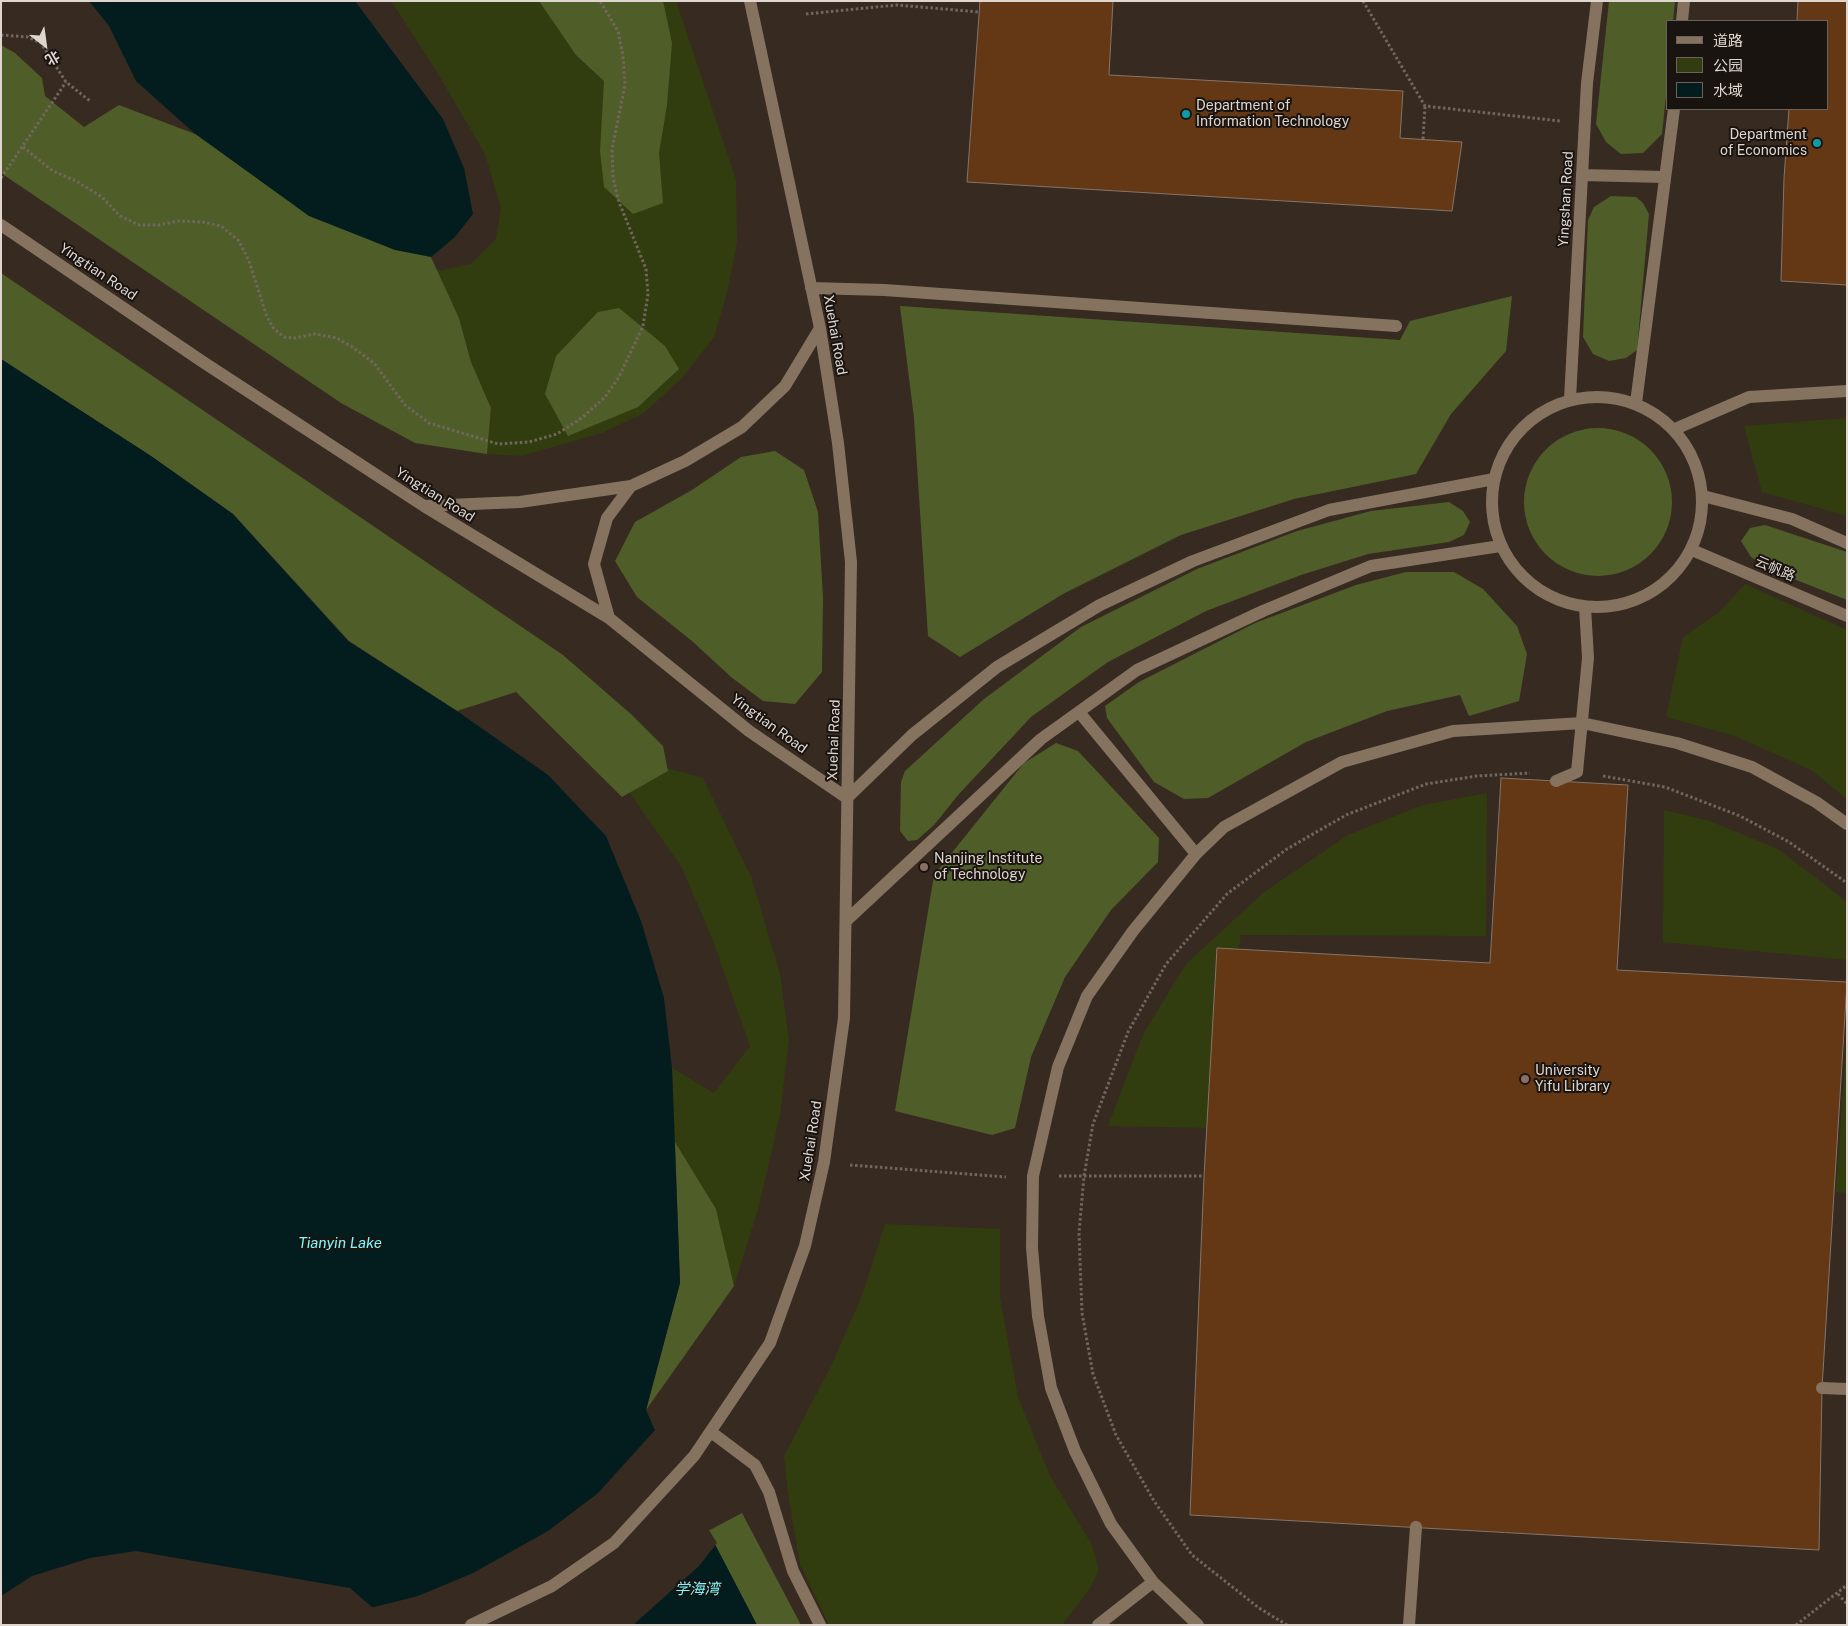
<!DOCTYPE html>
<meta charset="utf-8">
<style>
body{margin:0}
#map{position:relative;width:1848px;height:1626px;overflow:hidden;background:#372a21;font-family:"Public Sans","Noto Sans SC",sans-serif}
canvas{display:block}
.frame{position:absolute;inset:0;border:2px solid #dfd6d0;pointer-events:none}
.legend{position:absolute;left:1666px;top:20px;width:162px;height:90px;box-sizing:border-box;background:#1a1410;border:1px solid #69625d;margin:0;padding:6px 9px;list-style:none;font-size:15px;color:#dfd6d0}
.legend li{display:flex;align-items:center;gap:10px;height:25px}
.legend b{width:25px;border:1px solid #69625d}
.north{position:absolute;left:20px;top:20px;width:50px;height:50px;-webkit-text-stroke:4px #1a1410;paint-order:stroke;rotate:150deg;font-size:14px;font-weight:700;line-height:20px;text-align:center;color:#dfd6d0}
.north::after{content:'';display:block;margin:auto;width:18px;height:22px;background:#dfd6d0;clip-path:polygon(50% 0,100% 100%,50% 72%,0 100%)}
</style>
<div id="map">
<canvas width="1848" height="1626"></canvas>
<div class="frame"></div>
<ul class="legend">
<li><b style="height:6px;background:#857360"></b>道路</li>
<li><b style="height:14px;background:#313d0e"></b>公园</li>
<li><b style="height:14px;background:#031d1e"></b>水域</li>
</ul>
<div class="north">北</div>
</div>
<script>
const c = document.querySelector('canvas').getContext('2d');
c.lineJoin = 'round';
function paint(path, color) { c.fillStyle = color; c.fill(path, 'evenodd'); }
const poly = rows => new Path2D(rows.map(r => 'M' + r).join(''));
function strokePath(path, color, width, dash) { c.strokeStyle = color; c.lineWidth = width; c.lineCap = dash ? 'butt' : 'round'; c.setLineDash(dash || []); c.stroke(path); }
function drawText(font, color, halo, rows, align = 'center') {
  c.font = font + ' "Public Sans","Noto Sans SC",sans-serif'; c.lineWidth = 4; c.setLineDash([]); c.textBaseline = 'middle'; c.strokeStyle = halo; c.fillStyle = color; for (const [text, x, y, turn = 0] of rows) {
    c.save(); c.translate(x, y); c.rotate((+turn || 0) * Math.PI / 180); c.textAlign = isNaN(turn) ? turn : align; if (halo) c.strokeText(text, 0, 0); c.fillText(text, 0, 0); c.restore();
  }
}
paint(poly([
 [391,1,676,1,736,180,737,243,727,293,714,337,683,377,644,413,602,433,521,456,487,454,491,408,471,362,459,318,437,271,471,264,496,239,501,208,485,154,437,72],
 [1847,418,1847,516,1762,492,1744,426],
 [1745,584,1847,630,1847,799,1811,770,1735,736,1666,717,1683,637,1718,613],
 [600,750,703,778,752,879,780,974,789,1040,780,1115,759,1206,734,1286,716,1209,675,1142,672,1068,714,1093,750,1046,713,941,682,868],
 [1487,793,1486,936,1241,935,1210,1128,1108,1126,1143,1034,1186,964,1264,892,1348,835,1423,805],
 [1664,810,1710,821,1778,849,1841,897,1847,903,1847,960,1663,942],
 [1847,1030,1847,1193,1836,1192],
 [885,1224,1000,1229,1000,1297,1018,1397,1050,1476,1091,1543,1099,1570,1089,1590,1062,1625,829,1625,800,1564,788,1494,784,1456,832,1364,863,1293]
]), '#313d0e');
paint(poly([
 [539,1,663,1,672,43,667,105,659,153,663,203,633,214,604,187,600,151,604,81,576,55],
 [1609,1,1675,1,1673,21,1667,21,1667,86,1662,134,1643,153,1621,154,1606,142,1596,124],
 [1,45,15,53,42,78,45,96,84,127,119,105,195,134,430,255,459,318,471,362,491,408,487,454,415,443,341,403,1,173],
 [1611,196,1636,197,1643,203,1649,214,1637,350,1626,358,1609,361,1593,354,1583,337,1588,220,1594,207],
 [1,273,563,655,632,715,663,746,668,771,622,797,516,692,457,711,349,641,233,514,151,456,1,359],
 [1512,296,1506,351,1451,414,1416,474,1294,499,1181,535,1063,594,960,657,928,636,914,418,900,306,1400,340,1410,321],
 [619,308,665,346,679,369,638,407,568,436,545,394,556,356,598,312],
 '1524 502a74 74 0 1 1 148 0a74 74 0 1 1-148 0Z',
 [775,451,804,470,818,512,823,598,822,672,795,704,763,701,731,677,692,641,637,597,615,561,635,522,692,490,741,457],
 [1449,502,1463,511,1470,522,1464,535,1449,542,1368,554,1301,575,1206,611,1108,662,1031,717,959,794,934,825,917,840,908,841,900,831,901,782,905,771,984,699,1081,627,1197,569,1297,531,1371,511],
 [1765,525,1847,552,1847,600,1766,568,1751,557,1741,541,1750,528],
 [1406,572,1454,572,1483,589,1517,626,1527,654,1519,701,1469,716,1460,695,1387,711,1306,742,1208,798,1184,799,1154,782,1107,718,1105,706,1139,682,1255,623,1356,585],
 [1056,743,1078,751,1159,838,1158,862,1111,910,1065,977,1031,1057,1015,1128,992,1135,895,1111,934,875,1024,763],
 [675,1142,716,1209,734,1286,646,1410,680,1283],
 [742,1513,801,1625,757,1625,708,1531]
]), '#4f5e29');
paint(poly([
 [89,1,355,1,443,119,464,168,473,214,455,237,431,257,395,250,309,216,194,133,136,81,109,26],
 [1,359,151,456,233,514,348,641,457,711,548,775,606,836,641,921,664,998,672,1068,680,1283,646,1410,683,1493,708,1531,757,1625,386,1625,380,1614,350,1588,136,1551,90,1558,32,1576,1,1596]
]), '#031d1e');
paint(poly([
 [657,1428,685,1492,717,1543,699,1566,633,1625,383,1625,378,1615,370,1608,418,1596,473,1573,548,1531,598,1493]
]), '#372a21');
const building = poly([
 [980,1,1113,1,1109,75,1403,91,1400,138,1462,142,1452,211,967,182,980,1],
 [1798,1,1847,1,1847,285,1781,281,1784,178,1789,109,1827,109,1827,21,1797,21,1798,1],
 [1501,778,1628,785,1617,970,1847,982,1822,1388,1819,1550,1190,1515,1204,1176,1217,948,1490,963,1501,778]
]);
paint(building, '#653815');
strokePath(building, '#84756a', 1);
strokePath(poly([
 [1363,1,1425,106,1560,121],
 [806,14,897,5,979,12],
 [1,35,28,37,41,43,66,82,90,101],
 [1423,139,1425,106],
 [23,147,53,171,76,181,102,197,120,216,139,225,159,225,179,221,202,222,221,226,239,241,249,261,267,317,274,329,284,337,295,338,315,334,337,338,352,347,374,363,405,405,429,423,498,444,529,442,557,434,583,417,605,397,619,377,643,326,648,294,646,269,619,202,613,178,612,149,625,85,623,56,618,31,600,1],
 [1,178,66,82],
 [1603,776,1665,787,1740,816,1789,842,1847,883],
 [850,1165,1006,1177],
 [1059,1176,1204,1176],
 [1838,1594,1847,1604],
 [1287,1625,1259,1608,1192,1555,1154,1501,1116,1435,1093,1374,1082,1313,1079,1233,1084,1176,1093,1124,1128,1032,1166,964,1227,894,1287,849,1346,815,1426,784,1477,776,1530,773],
 [1796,1625,1847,1585]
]), '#72665e', 3, [2.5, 2.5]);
strokePath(poly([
 [1682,21,1684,1],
 [1582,175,1664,177],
 [1,225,203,362,424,506,609,618,749,731,847,798,912,735,997,667,1100,605,1193,561,1329,510,1494,479],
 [811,288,884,290,1396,326],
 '1492 502a105 105 0 1 1 210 0a105 105 0 1 1-210 0Z',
 [1570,399,1587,83,1597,1],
 [1636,403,1674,109],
 [1675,429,1749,397,1847,391],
 [1703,496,1792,519,1847,543],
 [424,506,520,502,631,486,685,461,742,427,785,386,820,328],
 [1692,550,1847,616],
 [609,618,594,564,607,518,631,486],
 [1079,712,1196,854],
 [1556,781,1577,772,1588,658,1585,607],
 [847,920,1041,739,1137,670,1263,611,1371,566,1500,546],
 [1822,1388,1847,1389],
 [711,1432,755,1465,769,1492,793,1571,820,1625],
 [471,1625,552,1586,614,1543,694,1456,770,1343,805,1246,824,1162,844,1018,851,562,838,443,820,328,750,1],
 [1098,1625,1153,1582],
 [1198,1625,1153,1582,1111,1524,1075,1451,1051,1388,1038,1316,1032,1248,1033,1176,1058,1067,1087,996,1133,931,1196,854,1224,827,1342,762,1453,731,1582,723,1677,743,1752,767,1816,802,1847,824],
 [1409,1625,1416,1527]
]), '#857360', 12);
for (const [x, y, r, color] of [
 [1186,114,5,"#0f9aa8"],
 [1817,143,5,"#0f9aa8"],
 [924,867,5,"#8d6e63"],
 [1525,1079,5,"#8d6e63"]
]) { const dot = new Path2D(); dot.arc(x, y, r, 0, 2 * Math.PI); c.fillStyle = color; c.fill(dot); strokePath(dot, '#1a1410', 2); }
drawText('14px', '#dfd6d0', '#1a1410', [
 ["Department of",1196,106],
 ["Information Technology",1196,122],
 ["Department",1807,135,"right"],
 ["of Economics",1807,151,"right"],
 ["Nanjing Institute",934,859],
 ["of Technology",934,875],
 ["University",1535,1071],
 ["Yifu Library",1535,1087]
], 'left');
drawText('14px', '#dfd6d0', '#1a1410', [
 ["Yingshan Road",1566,199,-87],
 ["Yingtian Road",98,272,34],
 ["Xuehai Road",835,335,80],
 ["Yingtian Road",435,495,32],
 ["云帆路",1775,569,23],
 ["Yingtian Road",769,724,36],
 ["Xuehai Road",834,740,-88],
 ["Xuehai Road",811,1141,-81]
]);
drawText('italic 15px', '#7df7fc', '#1a1410', [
 ["Tianyin Lake",340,1243],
 ["学海湾",697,1589]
]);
</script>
